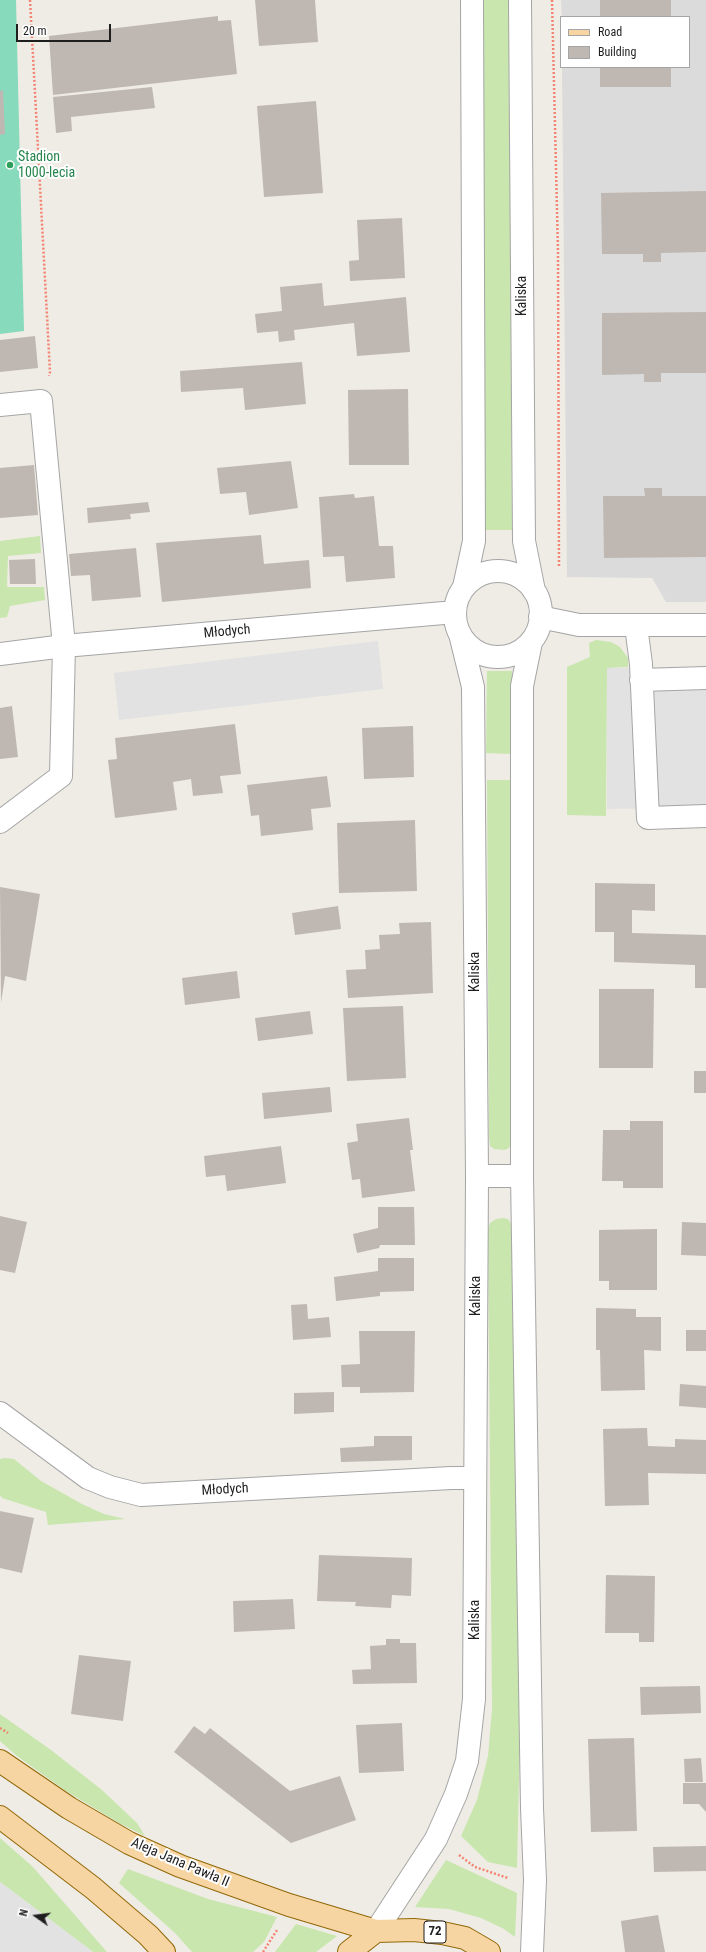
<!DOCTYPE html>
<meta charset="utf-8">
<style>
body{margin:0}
#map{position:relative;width:706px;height:1952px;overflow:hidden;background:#efece5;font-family:"Roboto Condensed",sans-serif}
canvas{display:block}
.legend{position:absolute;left:560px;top:16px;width:130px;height:52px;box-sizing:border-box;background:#fff;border:1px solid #a5a5a5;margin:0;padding:5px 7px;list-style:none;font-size:12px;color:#1e1e1e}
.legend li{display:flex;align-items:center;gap:8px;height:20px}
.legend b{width:20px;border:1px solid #a5a5a5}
.north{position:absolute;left:16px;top:1896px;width:40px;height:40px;-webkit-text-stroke:3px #fff;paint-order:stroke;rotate:284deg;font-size:11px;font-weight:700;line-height:16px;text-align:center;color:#1e1e1e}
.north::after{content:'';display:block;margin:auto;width:14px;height:18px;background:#1e1e1e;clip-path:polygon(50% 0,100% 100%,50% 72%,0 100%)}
.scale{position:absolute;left:16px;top:24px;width:95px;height:18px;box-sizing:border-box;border:2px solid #1e1e1e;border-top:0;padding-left:5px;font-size:12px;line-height:14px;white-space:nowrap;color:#1e1e1e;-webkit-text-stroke:3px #fff;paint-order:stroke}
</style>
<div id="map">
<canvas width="706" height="1952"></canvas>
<ul class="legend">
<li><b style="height:5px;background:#f7d5a2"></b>Road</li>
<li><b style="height:11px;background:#bfb8b2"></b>Building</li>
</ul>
<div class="north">N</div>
<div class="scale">20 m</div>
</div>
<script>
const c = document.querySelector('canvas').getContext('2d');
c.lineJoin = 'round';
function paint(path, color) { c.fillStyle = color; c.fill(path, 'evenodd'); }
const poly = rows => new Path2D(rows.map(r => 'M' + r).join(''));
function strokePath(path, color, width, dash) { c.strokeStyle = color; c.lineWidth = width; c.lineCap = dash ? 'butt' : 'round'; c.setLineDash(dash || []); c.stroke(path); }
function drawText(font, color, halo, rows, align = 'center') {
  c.font = font + ' "Roboto Condensed",sans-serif'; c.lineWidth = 4; c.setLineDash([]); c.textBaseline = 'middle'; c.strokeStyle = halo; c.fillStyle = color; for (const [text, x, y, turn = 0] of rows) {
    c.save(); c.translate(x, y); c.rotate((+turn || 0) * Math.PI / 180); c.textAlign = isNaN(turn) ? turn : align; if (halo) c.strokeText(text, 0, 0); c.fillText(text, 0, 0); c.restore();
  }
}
paint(poly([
 [561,0,706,0,706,602,666,602,652,578,567,577,562,67,689,67,689,17,562,17]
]), '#dcdbdb');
paint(poly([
 [483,0,509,0,512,530,485,530],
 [40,536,41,553,8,556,7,587,44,587,45,600,10,606,7,617,0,618,0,541],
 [596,640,611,642,620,647,628,658,628,667,607,668,606,816,567,815,567,667,590,657,589,643],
 [487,671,512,671,512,754,486,753],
 [487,780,513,780,514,1139,509,1148,505,1150,494,1149,490,1146,489,1136],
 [503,1218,508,1219,514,1228,520,1732,517,1868,488,1862,461,1836,477,1800,488,1756,492,1709,488,1229,490,1223,496,1219],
 [5,1458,14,1459,41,1481,82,1504,104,1514,125,1519,48,1525,46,1512,2,1498,0,1495,0,1459],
 [0,1714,51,1750,102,1790,137,1823,145,1836,119,1823,66,1791,17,1756,0,1741],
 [0,1838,33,1867,107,1952,93,1952,0,1882],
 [446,1860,517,1893,515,1937,504,1929,481,1918,449,1909,415,1907],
 [128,1869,208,1899,277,1917,264,1942,253,1952,192,1952,175,1933,119,1883],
 [296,1924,337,1936,316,1952,275,1952]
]), '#c8e6ae');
paint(poly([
 [0,0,16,0,24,331,0,334]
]), '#87dabc');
paint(poly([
 [378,641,383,689,119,720,114,673],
 [706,667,706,808,607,809,607,668],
 [0,1882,20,1897,93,1952,0,1952]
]), '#e2e2e2');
paint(poly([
 [255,0,315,0,318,42,259,46],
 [600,0,671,0,671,17,600,17],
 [218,16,218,21,231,20,237,74,53,95,49,36],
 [600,67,671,67,671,87,600,87],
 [152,87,155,108,71,117,72,131,56,133,53,97],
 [3,90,5,134,0,135,0,91],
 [316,101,323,193,264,197,257,106],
 [706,191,706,252,661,253,661,262,643,262,643,254,602,254,601,193],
 [402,218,405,278,350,281,349,261,359,260,357,220],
 [322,283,324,306,406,297,410,352,357,356,354,323,294,330,295,340,279,342,278,331,257,333,255,314,282,311,280,287],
 [706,312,706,373,661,373,661,382,644,382,644,374,602,375,602,313],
 [35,336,38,368,0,372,0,340],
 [302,362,306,404,245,410,243,388,181,392,180,371],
 [408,389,409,465,349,465,348,390],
 [291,461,298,508,249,515,246,492,220,494,217,468],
 [34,465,38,515,0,518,0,468],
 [644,488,662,488,662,496,706,496,706,557,604,558,603,496,645,496],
 [354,494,355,498,374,496,379,546,393,546,395,578,346,582,344,556,323,557,319,497],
 [148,502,150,512,130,514,131,519,88,523,87,508],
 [261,535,264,564,309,560,311,588,162,602,156,543],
 [136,548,141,597,92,601,90,575,71,576,69,554],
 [35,559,36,584,10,584,9,560],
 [12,706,18,757,0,759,0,708],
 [235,724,241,774,220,776,223,793,193,796,191,779,173,782,177,810,115,818,108,760,117,759,115,738],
 [413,726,414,777,364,779,362,728],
 [327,776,331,807,311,809,313,830,261,836,259,815,251,816,247,785],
 [415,820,417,891,339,893,337,823],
 [595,883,655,884,655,911,632,910,632,933,706,935,706,988,695,988,695,965,614,962,614,932,595,932],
 [0,887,40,894,26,981,5,976,1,1003],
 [338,906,341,929,295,935,292,913],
 [431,922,433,993,348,998,346,970,366,969,365,950,380,949,379,935,400,934,399,923],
 [237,971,240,998,185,1005,182,978],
 [599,989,654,989,653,1068,599,1068],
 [403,1006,406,1078,347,1081,343,1008],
 [310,1011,313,1034,258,1041,255,1018],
 [694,1071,706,1071,706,1093,694,1093],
 [330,1087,332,1112,264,1119,262,1093],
 [409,1118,413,1150,410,1150,415,1191,362,1198,360,1179,352,1180,347,1143,358,1141,356,1124],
 [630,1121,663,1121,663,1188,623,1188,623,1181,602,1181,603,1130,630,1130],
 [281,1146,286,1183,227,1191,225,1175,206,1177,204,1156],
 [378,1207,414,1207,415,1245,380,1245,379,1248,357,1253,353,1234,378,1228],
 [0,1216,27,1222,15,1273,0,1270],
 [682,1222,706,1223,706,1256,681,1255],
 [657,1229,657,1290,609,1290,609,1281,599,1281,599,1230],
 [378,1258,414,1258,414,1291,380,1292,380,1296,336,1301,334,1277,378,1271],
 [307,1304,308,1319,329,1317,331,1337,293,1340,291,1305],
 [596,1308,636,1309,636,1317,661,1317,661,1351,644,1350,645,1390,601,1391,600,1350,596,1350],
 [686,1330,706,1330,706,1351,686,1351],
 [359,1331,415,1331,414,1392,360,1393,360,1387,342,1387,341,1365,360,1364],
 [680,1384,706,1386,706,1408,679,1406],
 [334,1392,334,1412,294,1414,294,1393],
 [647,1428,648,1446,675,1447,675,1439,706,1440,706,1474,648,1473,649,1505,605,1506,603,1429],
 [374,1436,412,1436,412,1460,341,1462,340,1448,374,1446],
 [0,1511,34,1518,22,1573,0,1568],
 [319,1555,412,1558,411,1596,392,1595,391,1608,355,1606,356,1602,317,1601],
 [606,1575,655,1576,654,1642,639,1642,639,1633,605,1633],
 [293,1599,295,1629,234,1632,233,1601],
 [386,1639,400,1639,400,1643,416,1643,417,1683,353,1684,352,1670,371,1669,370,1646,386,1645],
 [79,1655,131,1661,123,1721,71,1714],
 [700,1686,701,1713,641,1715,640,1687],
 [402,1723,404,1771,359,1773,356,1725],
 [194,1726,205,1734,210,1728,290,1791,340,1776,356,1820,291,1843,174,1752],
 [634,1738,637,1831,591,1832,588,1739],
 [701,1758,703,1782,685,1782,684,1759],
 [683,1783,706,1783,706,1812,699,1804,683,1804],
 [706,1846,706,1871,654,1872,653,1847],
 [658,1915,665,1952,625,1952,621,1921]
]), '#bfb8b2');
const minor = poly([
 [520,0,524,541,534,591],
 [0,405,41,401,64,646,61,776,0,822],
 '455 614a43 43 0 1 1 86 0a43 43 0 1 1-86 0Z',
 [464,587,474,541,472,0],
 [540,617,579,625,706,625],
 [636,626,641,664,648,818,706,816],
 [531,642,522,686,522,1176,532,1808,535,1880,532,1952],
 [0,654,64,646,455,612],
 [641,680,706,678],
 [477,1176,522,1176],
 [0,1413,88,1478,110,1487,141,1495,451,1478,475,1478],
 [376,1931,436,1839,456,1794,467,1761,474,1699,477,1176,473,687,461,638]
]);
const major = poly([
 [0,1761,69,1808,129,1843,180,1866,289,1905,376,1931],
 [0,1817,93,1888,148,1935,164,1952],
 [349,1952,376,1931,414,1930,442,1933,465,1938,489,1952]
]);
strokePath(minor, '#a5a5a5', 24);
strokePath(major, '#916808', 24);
strokePath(poly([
 [30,0,50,372,49,376],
 [552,0,558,252,559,567],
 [0,1728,8,1733],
 [459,1855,475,1867,508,1878],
 [263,1952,277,1930]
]), '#f38472', 2.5, [2, 2]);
strokePath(minor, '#fff', 22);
strokePath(major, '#f7d5a2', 22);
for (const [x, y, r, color] of [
 [10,165,4,"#2e9e5b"]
]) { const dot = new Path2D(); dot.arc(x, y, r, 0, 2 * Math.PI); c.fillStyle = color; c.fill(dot); strokePath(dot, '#fff', 1.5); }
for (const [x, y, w] of [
 [435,1932,22]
]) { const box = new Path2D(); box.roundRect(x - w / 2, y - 11, w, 22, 3); c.fillStyle = '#fff'; c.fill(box); strokePath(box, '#1e1e1e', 1); }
drawText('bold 13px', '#1e1e1e', null, [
 ["72",435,1932]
]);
drawText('14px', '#27864d', '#fff', [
 ["Stadion",18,157],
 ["1000-lecia",18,173]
], 'left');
drawText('14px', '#1e1e1e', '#fff', [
 ["Kaliska",522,296,-90],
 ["Młodych",227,632,-5],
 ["Kaliska",475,972,-90],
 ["Kaliska",476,1296,-90],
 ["Młodych",225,1490,-3],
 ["Kaliska",475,1620,-90],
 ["Aleja Jana Pawła II",180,1863,23]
]);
</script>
